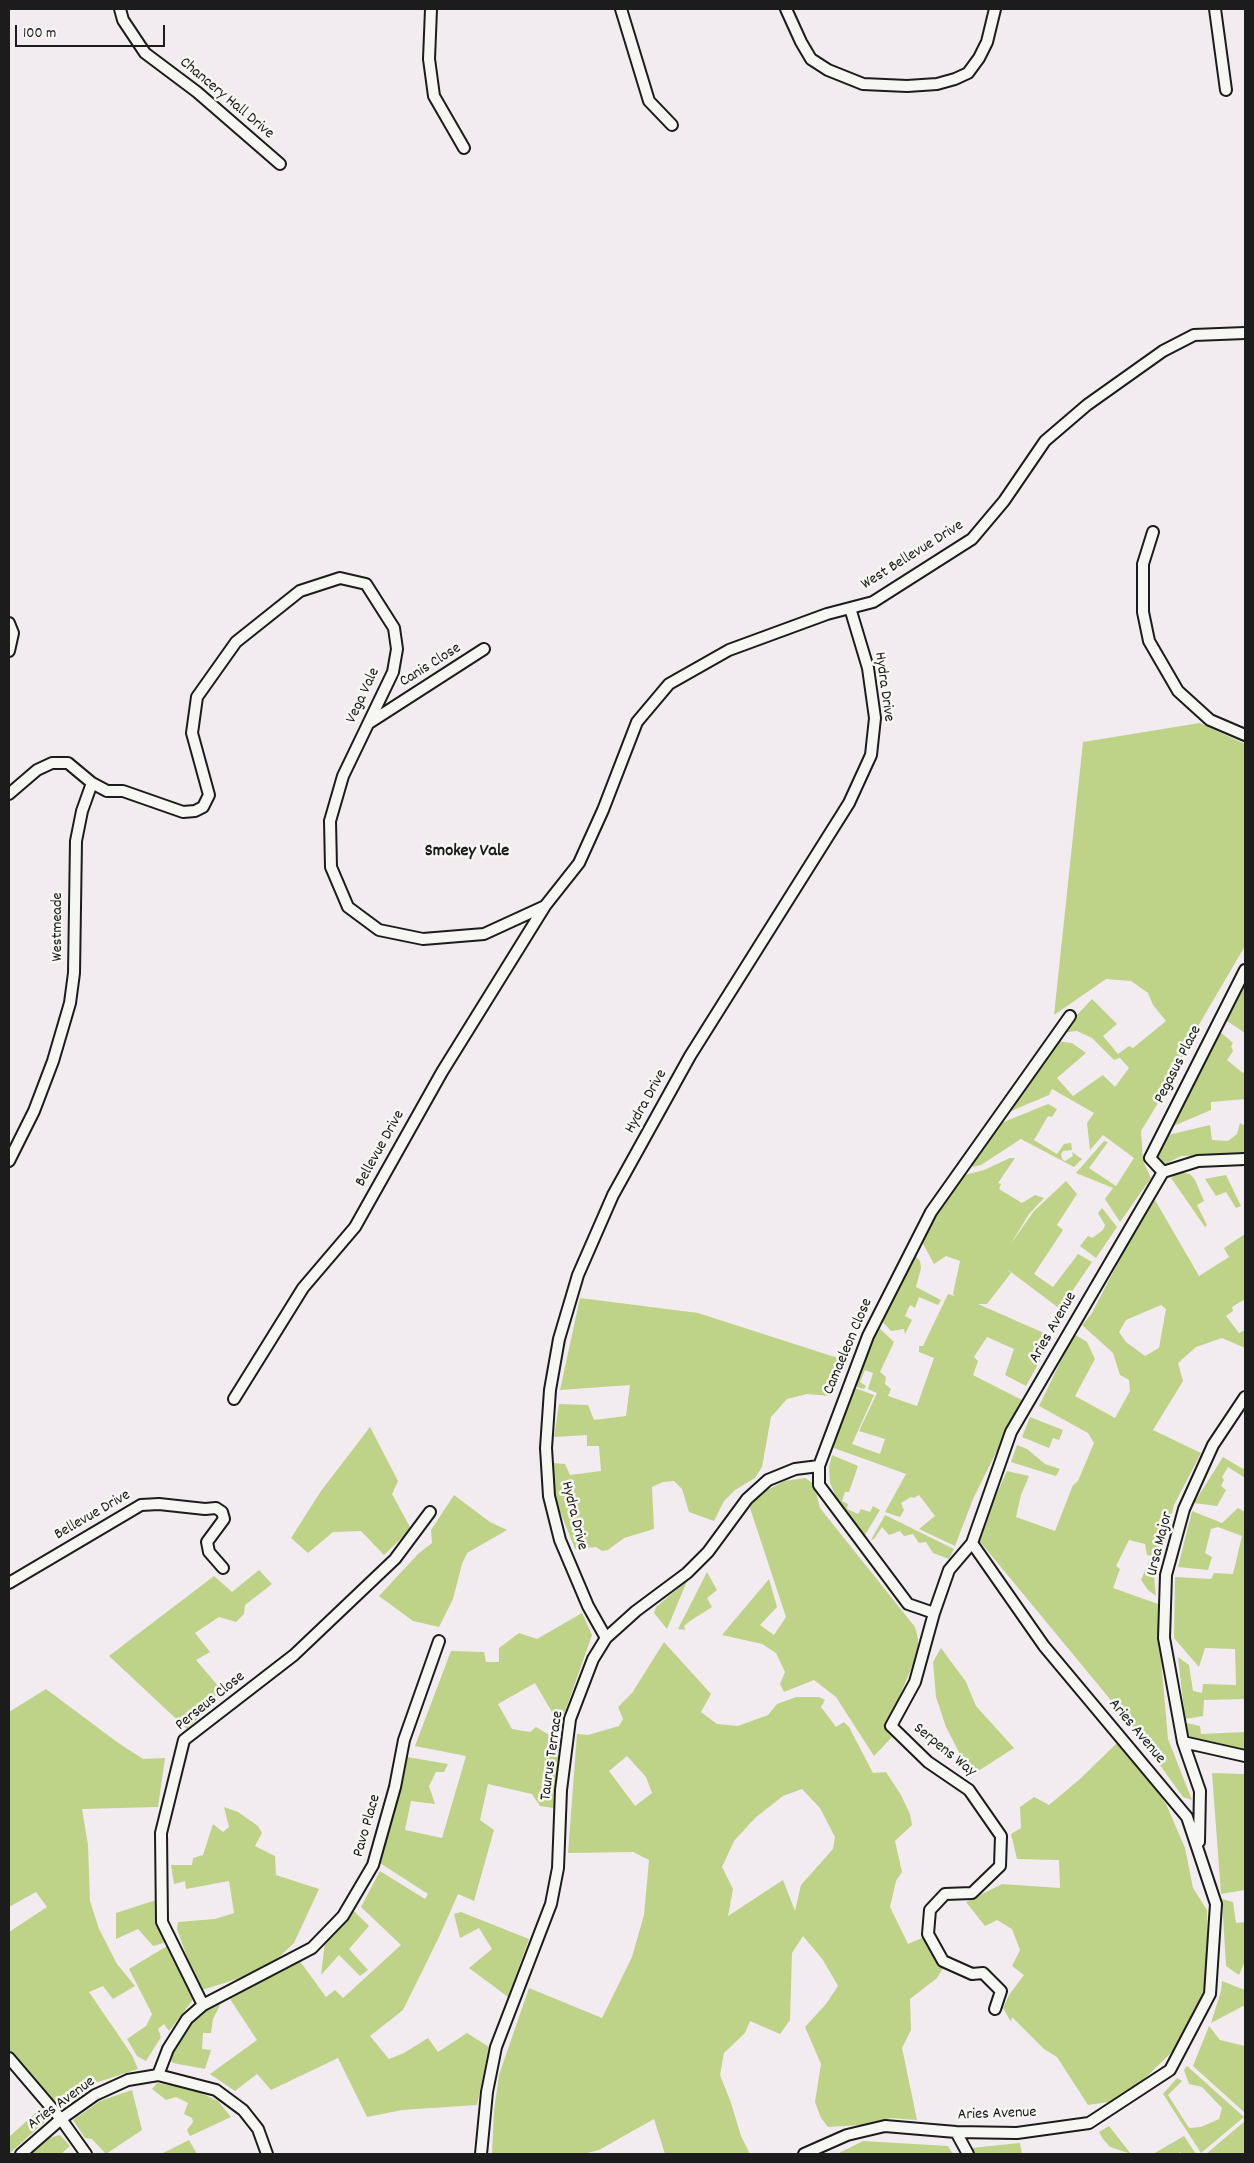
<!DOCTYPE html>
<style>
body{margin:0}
#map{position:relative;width:1254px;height:2163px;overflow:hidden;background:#f2ebf0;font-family:Dekko,sans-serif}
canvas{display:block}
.frame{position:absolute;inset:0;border:10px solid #1c1c1c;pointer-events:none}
.scale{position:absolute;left:15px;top:25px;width:150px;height:22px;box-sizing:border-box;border:2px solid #1c1c1c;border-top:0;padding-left:6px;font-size:15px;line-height:18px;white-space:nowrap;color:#1c1c1c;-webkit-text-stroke:4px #f6f6f2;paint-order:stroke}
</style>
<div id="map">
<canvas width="1254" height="2163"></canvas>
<div class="frame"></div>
<div class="scale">100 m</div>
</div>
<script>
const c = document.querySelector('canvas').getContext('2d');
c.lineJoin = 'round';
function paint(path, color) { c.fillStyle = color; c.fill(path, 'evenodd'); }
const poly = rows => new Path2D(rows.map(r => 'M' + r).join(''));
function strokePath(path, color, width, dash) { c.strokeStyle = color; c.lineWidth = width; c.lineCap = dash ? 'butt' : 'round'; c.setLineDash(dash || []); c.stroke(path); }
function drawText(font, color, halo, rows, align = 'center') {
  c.font = font + ' Dekko,sans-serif'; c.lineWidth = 5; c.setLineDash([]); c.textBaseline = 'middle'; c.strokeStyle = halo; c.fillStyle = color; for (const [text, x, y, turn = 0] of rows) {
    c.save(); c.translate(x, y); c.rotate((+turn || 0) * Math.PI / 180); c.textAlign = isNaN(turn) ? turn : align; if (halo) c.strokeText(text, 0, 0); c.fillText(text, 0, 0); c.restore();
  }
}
paint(poly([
 [1200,723,1245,744,1245,946,1187,1045,1169,1085,1141,1131,1143,1161,1151,1178,1120,1222,1105,1199,1113,1188,1076,1173,1104,1141,1108,1142,1089,1168,1116,1186,1134,1158,1103,1135,1090,1150,1087,1123,1094,1113,1052,1089,1049,1095,1004,1114,1056,1041,1072,1043,1086,1053,1057,1078,1073,1096,1103,1075,1115,1087,1129,1068,1120,1058,1114,1060,1092,1038,1077,1031,1060,1033,1092,999,1117,1024,1103,1036,1118,1054,1129,1046,1133,1048,1166,1021,1153,1005,1148,993,1131,981,1106,979,1054,1015,1083,742],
 [1245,979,1245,1033,1224,1019],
 [1218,1030,1233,1043,1231,1046,1233,1051,1227,1060,1243,1073,1245,1071,1245,1099,1211,1102,1211,1110,1171,1127],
 [1048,1104,1057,1109,1052,1117,1048,1116,1034,1140,1057,1154,1064,1144,1071,1143,1072,1150,1063,1151,1061,1154,1062,1159,1065,1161,1073,1156,1072,1152,1082,1159,1074,1167,1021,1139,981,1165,973,1167,967,1164,994,1126],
 [1240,1123,1245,1126,1244,1154,1181,1156,1161,1166,1156,1156,1164,1136,1210,1125,1212,1140,1228,1141,1237,1134],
 [1010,1158,1015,1158,998,1183,1001,1184,999,1189,1022,1203,1035,1195,1044,1198,1029,1214,1010,1245,1034,1211,1066,1181,1077,1194,1057,1225,1063,1230,1034,1274,1053,1287,1078,1254,1092,1262,1060,1309,1007,1269,1011,1273,987,1304,978,1304,1053,1337,1026,1386,1005,1375,1014,1349,987,1337,974,1357,978,1361,973,1375,1022,1400,973,1499,955,1546,919,1529,935,1516,919,1495,914,1498,911,1497,901,1503,904,1510,900,1517,885,1512,906,1474,831,1447,852,1387,874,1395,852,1444,880,1454,885,1439,859,1431,877,1393,868,1389,873,1373,865,1370,860,1382,866,1386,864,1389,853,1386,878,1327,894,1342,880,1372,886,1377,885,1384,891,1389,888,1396,917,1406,934,1358,919,1352,919,1346,923,1346,948,1294,955,1296,953,1294,960,1261,946,1256,934,1264,921,1240,961,1176,984,1170],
 [1179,1172,1190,1174,1195,1180,1204,1201,1197,1205,1207,1225,1205,1227,1171,1178],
 [1226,1175,1241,1206,1236,1208,1226,1192,1216,1196,1205,1179],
 [1155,1200,1199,1276,1229,1257,1224,1248,1245,1234,1245,1299,1232,1307,1233,1311,1226,1316,1239,1333,1245,1330,1245,1348,1222,1338,1196,1347,1178,1363,1183,1381,1153,1430,1201,1453,1174,1505,1160,1557,1147,1555,1145,1544,1129,1540,1116,1566,1120,1569,1113,1588,1161,1605,1160,1648,1168,1739,1192,1800,1183,1797,1128,1721,977,1538,1007,1471,1029,1476,1021,1495,1016,1517,1055,1531,1073,1485,1078,1481,1094,1443,1088,1433,1039,1406,1074,1334,1087,1342,1095,1359,1075,1396,1115,1418,1130,1391,1129,1380,1120,1375,1113,1353,1082,1325,1092,1313,1142,1216],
 [1161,1305,1166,1309,1159,1348,1145,1356,1126,1342,1119,1332,1126,1320],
 [1102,1208,1117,1227,1096,1258,1080,1246,1088,1236,1092,1238,1103,1230,1105,1225,1098,1213],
 [914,1254,920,1261,921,1268,916,1287,941,1300,938,1305,919,1297,915,1308,910,1305,905,1316,912,1320,905,1334,904,1329,891,1331,881,1320],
 [580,1298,698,1313,841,1359,831,1396,807,1394,787,1399,771,1417,762,1467,755,1478,735,1490,724,1501,714,1521,689,1512,682,1489,674,1481,663,1482,652,1487,654,1529,624,1538,608,1550,602,1551,596,1547,575,1549,556,1501,553,1463,565,1464,570,1475,601,1471,599,1446,587,1446,587,1435,554,1437,559,1404,588,1405,594,1420,626,1416,630,1385,560,1390],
 [1030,1417,1063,1430,1059,1440,1053,1438,1049,1448,1022,1437],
 [370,1427,398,1481,392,1494,411,1529,384,1555,361,1531,333,1532,308,1553,291,1538,321,1491],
 [1017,1445,1027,1449,1045,1464,1060,1469,1056,1476,1011,1462],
 [832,1455,858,1466,849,1492,845,1492,842,1501,848,1504,847,1509,858,1514,861,1509,870,1512,873,1506,880,1510,865,1535,838,1501,830,1483,829,1467],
 [1223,1457,1245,1470,1245,1478,1228,1467,1222,1477,1224,1480,1221,1486,1226,1490,1217,1506,1194,1503],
 [805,1478,814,1484,820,1508,915,1627,918,1639,918,1652,891,1717,888,1733,892,1737,874,1756,836,1697,814,1680,784,1692,780,1684,785,1672,776,1653,762,1644,722,1635,769,1579,777,1607,760,1625,774,1635,786,1617,750,1508,752,1500,763,1492,785,1481],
 [454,1495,490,1522,507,1530,467,1553,462,1564,453,1599,439,1627,413,1621,379,1596,418,1554,432,1543,431,1530],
 [1238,1508,1245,1512,1245,1699,1204,1700,1203,1716,1185,1719,1178,1657,1189,1665,1193,1691,1202,1693,1203,1684,1236,1685,1235,1649,1205,1648,1199,1667,1174,1638,1175,1577,1211,1579,1214,1573,1233,1574,1242,1536,1218,1527,1211,1529,1205,1553,1212,1557,1208,1570,1178,1567,1192,1511,1222,1523],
 [885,1515,954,1549,949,1559,933,1553,926,1542,919,1543,913,1534,904,1536,900,1531,889,1535,882,1527,874,1539,871,1540],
 [1150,1559,1158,1560,1154,1577,1156,1596,1148,1590,1141,1580],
 [259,1570,272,1584,245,1605,244,1614,236,1622,219,1617,195,1633,210,1652,196,1660,224,1693,187,1729,109,1656,214,1576,232,1592],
 [707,1572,717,1590,707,1598,712,1607,690,1621,684,1626,685,1630,678,1629],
 [687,1581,667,1629,654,1613,656,1607],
 [582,1613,592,1635,560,1726,535,1683,498,1704,512,1729,530,1732,536,1727,559,1741,554,1808,540,1806,532,1794,488,1784,480,1820,494,1830,474,1901,458,1894,440,1935,403,2010,370,2036,389,2059,404,2053,428,2038,438,2052,467,2033,489,2047,477,2105,402,2110,367,2117,338,2058,271,2090,257,2074,235,2091,210,2074,257,2040,230,1999,299,1960,326,1997,335,1990,343,1998,401,1945,361,1907,380,1871,425,1899,428,1894,380,1863,407,1757,448,1764,444,1772,436,1772,429,1786,435,1804,411,1801,405,1830,442,1838,466,1756,415,1746,451,1651,484,1652,486,1662,499,1662,499,1648,519,1633,537,1639],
 [664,1642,711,1694,701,1712,717,1724,738,1726,768,1715,777,1704,796,1697,819,1697,825,1700,821,1707,836,1727,844,1722,849,1727,873,1773,886,1772,901,1795,910,1814,912,1825,895,1841,902,1872,896,1881,890,1907,908,1944,924,1937,943,1968,937,1978,910,1999,911,2030,902,2048,917,2120,890,2118,876,2123,862,2132,860,2125,828,2127,821,2118,815,2102,821,2064,805,2027,826,2004,838,1986,823,1960,803,1936,792,1953,790,2020,780,2034,750,2021,745,2033,724,2053,720,2075,731,2103,741,2136,750,2154,665,2154,654,2119,599,2150,583,2154,492,2154,494,2111,499,2075,529,1988,602,2018,632,1957,644,1915,649,1860,633,1852,568,1853,577,1734,588,1735,619,1726,623,1719,618,1707,632,1693],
 [627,1756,646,1777,652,1793,635,1806,609,1771],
 [802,1789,820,1808,835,1837,833,1849,801,1885,795,1911,783,1880,728,1916,733,1889,722,1867,734,1841,755,1818,783,1796],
 [941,1648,966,1682,976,1706,1014,1748,975,1773,961,1756,946,1727,936,1697,933,1662],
 [46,1689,117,1742,143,1759,165,1758,158,1807,82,1809,88,1845,90,1901,99,1929,117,1964,135,1986,113,1999,103,1986,89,1992,132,2055,138,2069,86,2086,63,2106,50,2102,13,2058,9,2049,9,1932,47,1907,36,1892,9,1907,9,1712],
 [1187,1723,1200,1726,1201,1734,1245,1732,1245,1752,1188,1741],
 [1117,1743,1148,1776,1167,1806,1185,1848,1193,1888,1207,1910,1208,1968,1202,1996,1176,2048,1140,2083,1115,2101,1088,2105,1057,2057,1044,2049,1012,2017,1011,2022,1003,2008,1009,1995,1024,1975,1012,1966,1020,1950,1012,1929,997,1920,985,1926,966,1902,1002,1884,1060,1888,1059,1860,1017,1859,1011,1834,1021,1828,1020,1807,1034,1797,1049,1805,1080,1779],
 [1212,1773,1245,1774,1245,1890,1221,1894],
 [224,1807,238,1812,258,1826,262,1833,255,1846,275,1856,276,1875,319,1889,294,1943,278,1958,243,1977,202,1990,187,1957,177,1929,178,1922,215,1919,234,1913,229,1881,186,1889,185,1881,174,1884,171,1865,192,1865,193,1858,203,1855,213,1824,223,1832,229,1827],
 [1222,1899,1233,1902,1236,1923,1245,1922,1245,1961,1239,1975,1226,1966],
 [156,1900,158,1923,167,1942,153,1946,138,1929,116,1939,116,1913],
 [353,1910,369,1926,349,1949,368,1970,360,1976,339,1955,321,1975,325,1942],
 [461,1912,529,1939,508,1997,469,1968,492,1949,479,1928,460,1938,454,1914],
 [167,1946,194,1992,192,2001,169,2031,164,2024,158,2029,161,2037,146,2061,137,2056,127,2039,146,2026,152,2014,129,1969],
 [1222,1981,1245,1990,1245,2005,1211,2023,1221,1991],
 [217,2001,220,2005,213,2019,211,2033,203,2033,202,2049,211,2050,205,2069,173,2063,169,2058,170,2052,186,2026],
 [1209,2026,1220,2040,1245,2046,1245,2113,1193,2066],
 [1187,2066,1244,2117,1201,2153,1163,2094,1177,2078,1182,2081,1168,2095,1189,2128,1201,2127,1219,2119,1222,2108,1202,2087,1189,2084,1184,2070],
 [157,2083,193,2089,218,2101,231,2117,190,2136,187,2130,193,2122,192,2118,184,2114,188,2103,176,2097,166,2100,152,2089],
 [132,2090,142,2130,106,2154,92,2139,85,2138,73,2120,100,2101],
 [41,2108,50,2117,9,2154,9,2137],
 [1245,2121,1245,2154,1206,2154],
 [1109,2126,1131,2154,1110,2147,1103,2139,1099,2132],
 [60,2135,70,2146,61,2154,31,2154,49,2138],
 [1184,2136,1196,2154,1182,2154,1180,2152,1177,2154,1153,2154],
 [189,2140,197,2154,161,2154],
 [863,2141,948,2146,953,2154,837,2154],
 [1020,2143,1022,2154,975,2154,971,2148]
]), '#bed388');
const minor = poly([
 [120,9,123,20,145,53,197,92,280,164],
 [431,9,429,59,434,96,464,148],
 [621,9,649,101,672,125],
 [786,9,801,42,811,59,828,70,863,84,907,86,937,84,955,79,968,73,979,58,987,42,995,9],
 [1215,9,1226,90],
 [1153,532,1143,564,1143,612,1149,641,1178,691,1210,720,1245,735],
 [9,623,13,633,9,651],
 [369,723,484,649],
 [9,794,37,770,52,763,68,763,92,783,107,791,123,791,183,812,195,811,203,807,209,795,192,733,197,697,236,642,300,591,340,578,366,584,394,628,397,649,393,672,343,776,330,821,331,867,348,907,379,930,423,939,484,934,545,906],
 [9,1161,34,1111,53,1061,70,1003,74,973,76,841,82,811,92,783],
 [1163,1172,1150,1158,1245,970],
 [234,1399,303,1288,355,1227,442,1072,545,906,579,863,603,810,637,722,669,684,729,650,827,614,873,602,972,539,1004,501,1045,441,1087,405,1163,351,1194,335,1245,333],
 [972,1543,949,1570,934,1613,908,1604,819,1485,819,1466,868,1336,931,1212,1070,1016],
 [9,1583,141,1505,159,1504,205,1509,216,1508,222,1512,224,1519,207,1542,209,1552,223,1568],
 [934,1613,915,1682,891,1726,928,1762,969,1790,1001,1836,1000,1866,972,1893,945,1894,930,1910,928,1934,943,1961,972,1974,983,1973,1001,1991,995,2009],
 [606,1638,588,1606,560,1540,549,1496,546,1448,550,1390,559,1339,578,1275,613,1195,690,1056,849,803,871,755,875,718,868,668,850,608],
 [1183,1742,1245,1756],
 [1199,1842,1200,1791,1183,1742,1164,1638,1166,1575,1184,1509,1213,1445,1245,1397],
 [203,2005,162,1922,161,1833,184,1740,294,1655,395,1559,430,1512],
 [9,2058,61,2119,86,2154],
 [158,2075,168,2049,187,2019,203,2005,312,1948,343,1916,373,1865,395,1787,404,1740,439,1641],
 [956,2132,968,2154],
 [21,2154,61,2119,95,2095,128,2080,158,2075,216,2090,243,2110,258,2129,267,2154],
 [481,2154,487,2092,496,2047,551,1904,558,1868,561,1790,570,1719,593,1659,606,1638,636,1611,687,1573,708,1552,747,1499,768,1480,795,1469,819,1466],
 [804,2154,847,2135,885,2126,956,2132,1017,2133,1089,2123,1170,2070,1210,1994,1216,1904,1187,1817,1044,1646,972,1543,1011,1432,1163,1172,1198,1161,1245,1159]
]);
strokePath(minor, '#1c1c1c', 14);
strokePath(minor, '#f6f6f2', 10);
drawText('16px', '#1c1c1c', '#f6f6f2', [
 ["Chancery Hall Drive",226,99,40],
 ["West Bellevue Drive",913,556,-32],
 ["Canis Close",431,666,-32],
 ["Hydra Drive",883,687,82],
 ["Vega Vale",364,696,-65],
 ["Westmeade",59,927,-90],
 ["Pegasus Place",1179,1065,-63],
 ["Hydra Drive",647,1102,-61],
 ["Bellevue Drive",381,1149,-61],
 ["Aries Avenue",1054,1328,-60],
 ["Camaeleon Close",849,1347,-67],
 ["Bellevue Drive",93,1516,-30],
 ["Hydra Drive",573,1516,76],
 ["Ursa Major",1161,1544,-76],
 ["Perseus Close",211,1702,-39],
 ["Aries Avenue",1136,1732,50],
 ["Serpens Way",944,1751,39],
 ["Taurus Terrace",553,1756,-82],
 ["Pavo Place",368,1826,-74],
 ["Aries Avenue",62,2104,-36],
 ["Aries Avenue",997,2115,-2]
]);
drawText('bold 18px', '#1c1c1c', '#f6f6f2', [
 ["Smokey Vale",467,853]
]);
</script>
